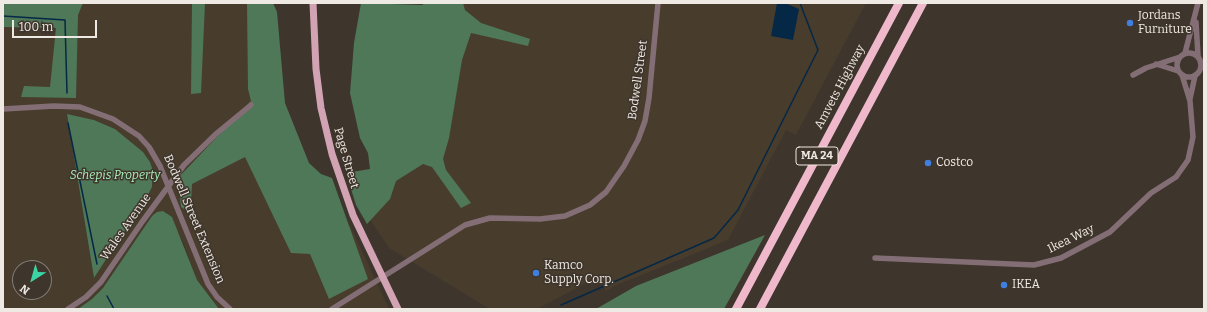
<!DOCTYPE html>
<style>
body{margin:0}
#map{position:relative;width:1207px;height:312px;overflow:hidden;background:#3e352c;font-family:Bitter,serif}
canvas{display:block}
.frame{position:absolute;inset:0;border:4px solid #efe9e3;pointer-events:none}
.north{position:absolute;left:12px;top:260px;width:40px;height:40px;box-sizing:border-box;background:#3e352c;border:1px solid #857d75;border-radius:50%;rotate:217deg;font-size:11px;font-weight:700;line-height:16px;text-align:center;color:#efe9e3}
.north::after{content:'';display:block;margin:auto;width:14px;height:18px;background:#3bd4a4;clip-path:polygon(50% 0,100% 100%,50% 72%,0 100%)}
.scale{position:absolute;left:12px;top:20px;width:85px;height:18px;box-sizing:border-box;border:2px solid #efe9e3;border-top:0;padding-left:5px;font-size:12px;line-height:14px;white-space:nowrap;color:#efe9e3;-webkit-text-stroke:3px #3e352c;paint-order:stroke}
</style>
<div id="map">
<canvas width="1207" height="312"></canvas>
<div class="frame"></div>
<div class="north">N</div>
<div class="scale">100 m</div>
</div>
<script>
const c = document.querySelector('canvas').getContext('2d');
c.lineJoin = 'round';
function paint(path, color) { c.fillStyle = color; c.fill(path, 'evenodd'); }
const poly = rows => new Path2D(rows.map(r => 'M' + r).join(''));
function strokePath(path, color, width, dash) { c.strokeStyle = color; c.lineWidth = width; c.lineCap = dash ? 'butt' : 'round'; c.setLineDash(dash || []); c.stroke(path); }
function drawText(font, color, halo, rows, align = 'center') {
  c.font = font + ' Bitter,serif'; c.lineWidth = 3; c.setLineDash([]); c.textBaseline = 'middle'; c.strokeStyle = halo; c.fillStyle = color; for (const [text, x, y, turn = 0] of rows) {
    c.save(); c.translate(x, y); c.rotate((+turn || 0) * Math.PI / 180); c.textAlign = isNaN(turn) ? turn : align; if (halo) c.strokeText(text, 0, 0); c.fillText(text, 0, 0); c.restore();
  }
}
paint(poly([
 [3,3,253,3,304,247,350,225,389,309,219,309,197,280,183,242,166,212,163,211,152,216,103,288,92,299,78,309,3,309],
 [67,114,94,120,115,129,143,152,150,162,153,171,152,187,148,195,94,278],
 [20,268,44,268,44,292,20,292],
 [437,3,866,3,796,135,786,130,728,240,617,285,606,291,598,277,537,309,490,309,389,248,364,211]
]), '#483c2d');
paint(poly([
 [3,3,83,3,78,15,76,98,21,97,24,86,50,87,56,28,3,27],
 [192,3,205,3,201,93,191,94],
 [247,3,273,3,277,12,285,103,309,163,321,174,332,178,368,279,329,299,310,254,291,253,245,157,192,184,191,203,194,211,190,213,181,207,178,178,251,101,248,89],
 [361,3,422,5,425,3,463,3,465,10,481,23,530,39,528,46,471,33,462,60,449,138,443,159,446,170,471,203,461,208,432,167,423,164,396,181,390,199,367,224,356,205,346,173,370,169,368,153,360,138,350,93,354,43],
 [67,114,94,120,115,129,143,152,150,162,153,171,152,187,148,195,94,278],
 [163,211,172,217,197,280,219,309,78,309,92,299,103,288,152,216,157,212],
 [765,235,724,309,596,309,636,286]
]), '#4f7858');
paint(poly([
 [777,3,785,3,799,9,793,40,771,36]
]), '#042846');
strokePath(poly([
 [3,16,65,20,67,93],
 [68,123,97,264],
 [107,296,114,309],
 [561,305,714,238,738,210,818,50,800,3]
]), '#042846', 1.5);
strokePath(poly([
 [1196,22,1198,56],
 '1177 65a12 12 0 1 1 24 0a12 12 0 1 1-24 0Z',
 [1185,53,1198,3],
 [1156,64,1178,71],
 [1133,75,1146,68,1180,57],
 [1190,99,1195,76],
 [3,109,54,106,80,107,113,119,139,136,149,147,160,166,208,284,217,297,230,309],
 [875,258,1034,265,1061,258,1110,232,1151,193,1176,177,1188,160,1193,137,1190,101,1182,75],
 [68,309,86,297,101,282,142,222,184,165,217,133,251,105],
 [332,309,465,225,490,218,540,219,565,216,590,205,606,192,624,166,638,140,645,121,649,98,658,3]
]), '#846e75', 5.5);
strokePath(poly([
 [313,3,316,69,321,108,332,154,353,215,398,309]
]), '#d1a3b3', 7);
strokePath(poly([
 [736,309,899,3],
 [760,309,923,3]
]), '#efb8cb', 8);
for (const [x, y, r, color] of [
 [1130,23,4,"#3f7fe0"],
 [928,163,4,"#3f7fe0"],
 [536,273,4,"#3f7fe0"],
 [1004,285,4,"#3f7fe0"]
]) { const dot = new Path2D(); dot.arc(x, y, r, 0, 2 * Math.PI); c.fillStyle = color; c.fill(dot); strokePath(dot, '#3e352c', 1.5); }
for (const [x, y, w] of [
 [817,156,42]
]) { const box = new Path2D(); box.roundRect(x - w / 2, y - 9, w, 18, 3); c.fillStyle = '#3e352c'; c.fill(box); strokePath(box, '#efe9e3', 1); }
drawText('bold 11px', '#efe9e3', null, [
 ["MA 24",817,156]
]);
drawText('12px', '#efe9e3', '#3e352c', [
 ["Jordans",1138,16],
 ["Furniture",1138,30],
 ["Costco",936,163],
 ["Kamco",544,266],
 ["Supply Corp.",544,280],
 ["IKEA",1012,285]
], 'left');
drawText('12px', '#efe9e3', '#3e352c', [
 ["Bodwell Street",638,80,-82],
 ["Amvets Highway",840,87,-62],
 ["Page Street",346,158,74],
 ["Bodwell Street Extension",194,219,67],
 ["Wales Avenue",126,227,-55],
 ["Ikea Way",1071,239,-26]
]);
drawText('italic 12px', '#abeeba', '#3e352c', [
 ["Schepis Property",115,176]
]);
</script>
